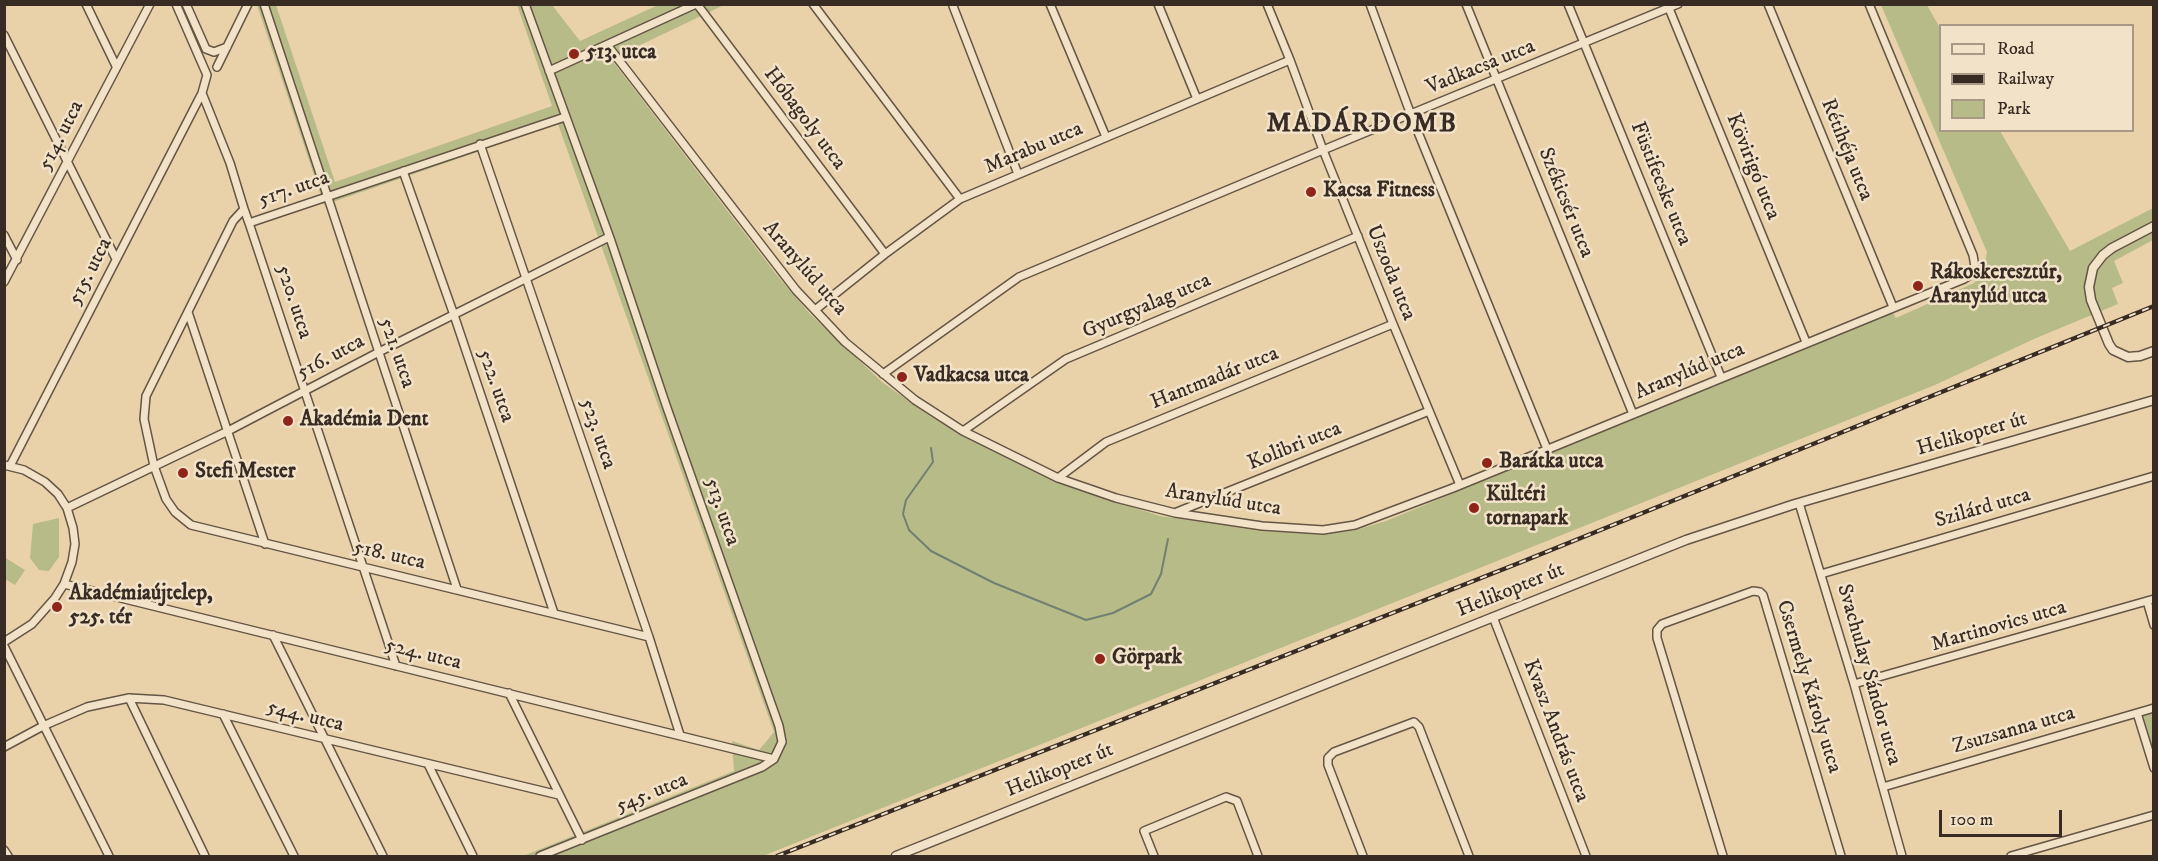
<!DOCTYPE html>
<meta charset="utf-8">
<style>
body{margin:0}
#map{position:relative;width:2158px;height:861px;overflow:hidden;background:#e9d2aa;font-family:"IM FELL DW Pica",serif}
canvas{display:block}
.frame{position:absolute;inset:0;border:6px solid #372b23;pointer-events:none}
.legend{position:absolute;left:1939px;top:24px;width:195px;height:108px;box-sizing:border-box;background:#f1e2c8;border:2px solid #a79986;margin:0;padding:8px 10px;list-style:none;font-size:18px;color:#372b23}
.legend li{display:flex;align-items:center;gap:12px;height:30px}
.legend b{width:30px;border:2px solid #a79986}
.scale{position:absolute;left:1939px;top:810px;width:123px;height:27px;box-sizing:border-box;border:3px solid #372b23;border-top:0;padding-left:8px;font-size:18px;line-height:21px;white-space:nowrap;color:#372b23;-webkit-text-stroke:4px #f1e2c8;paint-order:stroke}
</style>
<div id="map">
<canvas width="2158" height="861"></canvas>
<div class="frame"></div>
<ul class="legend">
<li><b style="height:8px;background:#f1e2c8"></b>Road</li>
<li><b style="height:8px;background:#372b23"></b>Railway</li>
<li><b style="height:16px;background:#b7bb88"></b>Park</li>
</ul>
<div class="scale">100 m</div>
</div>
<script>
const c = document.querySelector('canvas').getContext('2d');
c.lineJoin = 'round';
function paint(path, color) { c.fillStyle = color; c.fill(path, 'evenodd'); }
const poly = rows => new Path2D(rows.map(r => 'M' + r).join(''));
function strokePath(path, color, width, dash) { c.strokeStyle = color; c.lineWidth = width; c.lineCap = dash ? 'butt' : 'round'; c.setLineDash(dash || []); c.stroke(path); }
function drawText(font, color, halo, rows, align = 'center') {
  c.font = font + ' "IM FELL DW Pica",serif'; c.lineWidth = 5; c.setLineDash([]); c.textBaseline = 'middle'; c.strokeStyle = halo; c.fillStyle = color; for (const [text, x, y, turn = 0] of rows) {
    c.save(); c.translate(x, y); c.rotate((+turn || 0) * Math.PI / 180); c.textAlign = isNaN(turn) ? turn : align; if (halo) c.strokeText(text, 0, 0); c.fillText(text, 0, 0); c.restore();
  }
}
paint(poly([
 [257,5,276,5,335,182,552,106,517,5,552,5,580,41,658,5,724,5,611,59,776,274,810,314,882,382,924,412,966,437,1058,483,1160,516,1260,531,1323,535,1356,530,1386,521,1892,311,1896,318,1974,283,1983,273,1987,252,1881,5,1927,5,1940,28,1940,130,2000,131,2070,251,2153,208,2153,240,2114,261,2123,283,2112,288,2118,304,2034,339,1935,385,763,856,523,856,734,771,732,741,759,750,774,732,558,124,324,205],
 [59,518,59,557,49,571,39,570,30,558,33,524],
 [4,557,25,570,15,585,5,579],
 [2153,708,2153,768,2137,713]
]), '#b7bb88');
strokePath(poly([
 [931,448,933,462,906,500,903,514,909,530,931,551,994,583,1086,620,1113,613,1151,594,1161,574,1168,539]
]), '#718072', 2);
const minor = poly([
 [86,4,116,66],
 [176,4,207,75,202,93,230,163,244,209],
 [186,4,206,49,214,52,227,47],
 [264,4,457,589],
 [525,4,611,241,666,405,779,726,782,742,774,759,762,767,540,856],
 [697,4,885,254],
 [813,4,960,199],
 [1050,4,1106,137],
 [1158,4,1197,99],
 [1267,4,1290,60,1323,150,1393,324,1460,485],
 [1370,4,1411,115,1547,449],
 [1466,4,1633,414],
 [1568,4,1721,377],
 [1768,4,1893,307],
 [953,6,1018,174],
 [1668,6,1806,342],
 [4,35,116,259],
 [608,46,796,290,845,342,915,400,963,431,1058,478,1116,498,1175,513,1262,526,1323,530,1355,525,1453,488,1964,279,1972,274,1975,267,1973,255,1869,4],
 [217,67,248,4],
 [549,71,696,4],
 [565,117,249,223,244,209,233,221,146,396,144,419,154,466,166,499,175,512,191,525,649,637],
 [480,144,649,637,680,735],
 [403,171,454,315,554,613],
 [249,223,396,666],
 [4,235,17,260],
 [4,282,150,4],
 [815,310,885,254,960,199,1290,60],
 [188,312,265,544],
 [883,374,1019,277,1323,150,1678,4],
 [963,431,1066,359,1358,236],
 [4,465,24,470,45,482,58,494,67,508,73,528,75,544,72,562,64,584,55,598,32,624,4,642],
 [10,466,202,93],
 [1058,478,1106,442,1393,324],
 [1799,503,1854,684,1902,856],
 [67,508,228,431,379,352,609,237],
 [1177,512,1429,411],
 [1821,574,2154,476],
 [64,584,774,759],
 [2147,601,2154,625],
 [1493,617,1586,856],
 [273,635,383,856],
 [4,646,109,856],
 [1854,684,2154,599],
 [509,693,582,840],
 [129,698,205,856],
 [2137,713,2154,768],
 [223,714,294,856],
 [4,747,43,726,87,707,129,698,164,700,559,795],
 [428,764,473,856],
 [1883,787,2154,708],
 [4,850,8,856],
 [1154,856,1144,831,1226,797,1237,801,1258,856],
 [1363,856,1328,765,1328,758,1334,752,1414,722,1419,727,1469,856],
 [1723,856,1657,638,1657,630,1662,624,1753,591,1760,592,1763,595,1841,856],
 [2011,856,2154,815]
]);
const tertiary = poly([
 [2154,226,2112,248,2103,255,2093,268,2089,287,2091,300,2109,344,2113,350,2128,357,2140,356,2154,351],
 [896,856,1686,540,1795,504,2154,400]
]);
strokePath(minor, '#645545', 10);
strokePath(tertiary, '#645545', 11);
strokePath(minor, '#f1e2c8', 7);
strokePath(tertiary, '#f1e2c8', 8);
const rail = poly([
 [777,856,1519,563,2154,306]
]);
strokePath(rail, '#372b23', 4.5);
strokePath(rail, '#f1e2c8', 2, [7]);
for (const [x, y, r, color] of [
 [574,54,6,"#8f2418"],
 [1311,192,6,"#8f2418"],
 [1918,286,6,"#8f2418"],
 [902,377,6,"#8f2418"],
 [288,421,6,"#8f2418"],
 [1487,463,6,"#8f2418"],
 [183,473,6,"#8f2418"],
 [1474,508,6,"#8f2418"],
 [57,607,6,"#8f2418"],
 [1100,659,6,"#8f2418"]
]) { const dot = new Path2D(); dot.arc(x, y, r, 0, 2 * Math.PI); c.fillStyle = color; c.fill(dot); strokePath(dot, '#f1e2c8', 2); }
drawText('bold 21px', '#372b23', '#f1e2c8', [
 ["513. utca",586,54],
 ["Kacsa Fitness",1323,192],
 ["Rákoskeresztúr,",1930,274],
 ["Aranylúd utca",1930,298],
 ["Vadkacsa utca",914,377],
 ["Akadémia Dent",300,421],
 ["Barátka utca",1499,463],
 ["Stefi Mester",195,473],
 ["Kültéri",1486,496],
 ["tornapark",1486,520],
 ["Akadémiaújtelep,",69,595],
 ["525. tér",69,619],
 ["Görpark",1112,659]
], 'left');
drawText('21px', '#372b23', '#f1e2c8', [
 ["Vadkacsa utca",1481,68,-22],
 ["Hóbagoly utca",804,119,53],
 ["514. utca",62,136,-63],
 ["Marabu utca",1034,149,-23],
 ["Rétihéja utca",1846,150,68],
 ["Kövirigó utca",1752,167,68],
 ["Füstifecske utca",1660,184,68],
 ["517. utca",294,190,-19],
 ["Székicsér utca",1565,203,68],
 ["Aranylúd utca",804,269,49],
 ["515. utca",91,272,-63],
 ["Uszoda utca",1390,273,68],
 ["520. utca",293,302,72],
 ["Gyurgyalag utca",1147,307,-23],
 ["521. utca",396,353,71],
 ["516. utca",331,358,-28],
 ["Aranylúd utca",1690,372,-23],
 ["Hantmadár utca",1215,379,-22],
 ["522. utca",495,386,71],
 ["523. utca",597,434,71],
 ["Helikopter út",1972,435,-16],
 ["Kolibri utca",1295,447,-22],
 ["Aranylúd utca",1223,501,9],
 ["Szilárd utca",1983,509,-16],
 ["513. utca",721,512,71],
 ["518. utca",389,556,13],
 ["Helikopter út",1511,591,-22],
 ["Martinovics utca",1999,627,-16],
 ["524. utca",423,655,14],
 ["Svachulay Sándor utca",1868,675,74],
 ["Csermely Károly utca",1808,687,73],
 ["544. utca",305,717,14],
 ["Kvasz András utca",1555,731,69],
 ["Zsuzsanna utca",2014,731,-16],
 ["Helikopter út",1060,771,-22],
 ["545. utca",652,794,-22]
]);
c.letterSpacing = '1.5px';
drawText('bold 27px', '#372b23', '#f1e2c8', [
 ["MADÁRDOMB",1362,125]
]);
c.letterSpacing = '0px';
</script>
